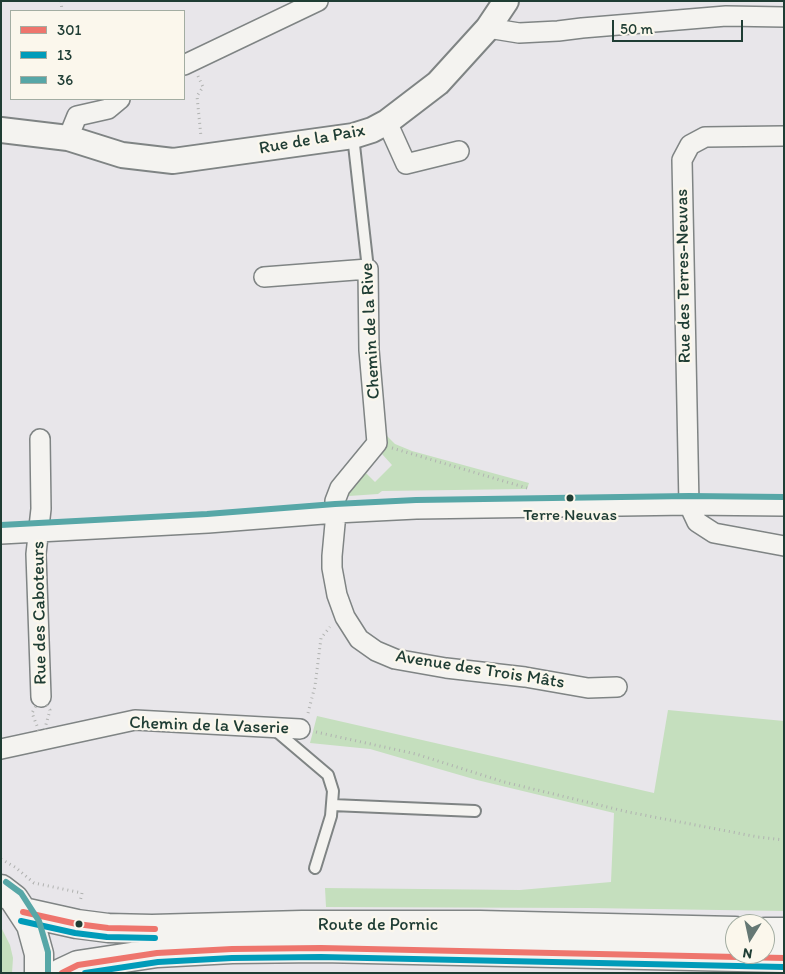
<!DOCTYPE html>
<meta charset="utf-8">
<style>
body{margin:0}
#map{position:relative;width:785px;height:974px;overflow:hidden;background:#e8e6ea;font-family:Itim,sans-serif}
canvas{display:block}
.frame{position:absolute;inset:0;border:2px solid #1f3d34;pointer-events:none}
.legend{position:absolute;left:10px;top:10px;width:175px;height:90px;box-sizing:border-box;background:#fbf7ec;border:1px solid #a3ada2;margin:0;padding:6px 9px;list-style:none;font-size:15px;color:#1f3d34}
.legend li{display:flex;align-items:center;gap:10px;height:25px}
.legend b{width:25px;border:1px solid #a3ada2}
.north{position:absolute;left:725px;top:914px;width:50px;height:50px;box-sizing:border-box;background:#fbf7ec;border:1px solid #a3ada2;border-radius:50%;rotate:190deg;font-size:14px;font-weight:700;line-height:20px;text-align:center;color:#1f3d34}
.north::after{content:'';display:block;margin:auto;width:18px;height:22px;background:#657874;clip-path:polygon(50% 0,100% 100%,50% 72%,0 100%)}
.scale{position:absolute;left:612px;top:20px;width:131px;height:22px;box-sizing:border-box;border:2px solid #1f3d34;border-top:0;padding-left:6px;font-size:15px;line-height:18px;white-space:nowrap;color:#1f3d34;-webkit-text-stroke:4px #fbf7ec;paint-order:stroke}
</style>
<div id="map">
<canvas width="785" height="974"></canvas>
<div class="frame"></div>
<ul class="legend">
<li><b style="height:6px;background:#ee756d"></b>301</li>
<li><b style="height:6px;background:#009bb9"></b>13</li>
<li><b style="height:6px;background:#57a7a7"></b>36</li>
</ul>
<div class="north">N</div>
<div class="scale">50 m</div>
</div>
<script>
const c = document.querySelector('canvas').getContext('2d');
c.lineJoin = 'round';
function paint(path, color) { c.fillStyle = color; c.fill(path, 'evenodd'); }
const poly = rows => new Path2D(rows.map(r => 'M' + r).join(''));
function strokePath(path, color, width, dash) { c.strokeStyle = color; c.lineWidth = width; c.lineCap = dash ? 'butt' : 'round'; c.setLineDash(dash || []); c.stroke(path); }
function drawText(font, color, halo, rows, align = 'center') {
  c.font = font + ' Itim,sans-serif'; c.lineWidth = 4.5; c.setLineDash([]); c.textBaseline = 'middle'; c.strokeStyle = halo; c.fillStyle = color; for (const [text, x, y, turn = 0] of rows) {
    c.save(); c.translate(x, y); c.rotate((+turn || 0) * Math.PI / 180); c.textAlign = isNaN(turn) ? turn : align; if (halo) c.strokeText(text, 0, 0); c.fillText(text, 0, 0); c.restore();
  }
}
paint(poly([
 [387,436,395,444,412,451,529,483,527,489,382,491,378,494,349,496,349,489,365,472,375,482,392,465,382,454],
 [668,710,784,721,784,911,589,908,326,907,325,888,520,890,611,882,614,813,477,780,370,749,310,743,317,716,654,793],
 [1,927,10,945,13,958,12,973,1,973]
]), '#c5dfbe');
const service = poly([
 [353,136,368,269],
 [275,730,328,775,333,791,331,816,315,868],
 [332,805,475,811]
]);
const minor = poly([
 [488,28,519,33,558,31,582,28,726,16,784,17],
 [184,65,318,1],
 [387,122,406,164,459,151],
 [784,136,705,137,690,145,682,160,689,505,697,522,714,533,784,546],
 [68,138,77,116,108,109,120,99],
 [264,277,368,269,369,350,377,443,340,488,335,501,336,513,332,556,332,568,337,595,345,617,359,639,376,651,395,659,446,668,525,677,588,688,617,687],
 [40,439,41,509,36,554,41,697],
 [1,534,208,523,336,513,416,509,689,505,784,506],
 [1,749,135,720,300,729]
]);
const tertiary = poly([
 [1,130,68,138,122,155,173,161,353,136,372,130,387,122,438,83,488,28,506,1]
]);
const primary = poly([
 [1,889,14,899,31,925,39,954,39,973],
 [23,912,77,924,108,928,152,929,302,925,480,925,735,931],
 [765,932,784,932],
 [61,973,78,965,157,953,232,949,321,948,784,958]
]);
strokePath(service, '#7f8484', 14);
strokePath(minor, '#7f8484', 22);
strokePath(tertiary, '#7f8484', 28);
strokePath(primary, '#7f8484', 31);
strokePath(poly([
 [61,1,62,11],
 [198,76,203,87,197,96,201,137],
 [392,448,527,488],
 [41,697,50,710,42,739,32,713,41,697],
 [308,713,315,686,321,638,330,627],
 [316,732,416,754,504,782,628,812,758,837,784,840],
 [1,859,15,867,34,883,82,893,80,902]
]), '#b0b2b0', 3, [1, 4]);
strokePath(service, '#f4f3f0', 10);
strokePath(minor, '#f4f3f0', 19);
strokePath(tertiary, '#f4f3f0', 24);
strokePath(primary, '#f4f3f0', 28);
strokePath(poly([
 [23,912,77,924,108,928,155,929],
 [62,973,78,965,157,953,232,949,321,948,784,958]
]), '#ee756d', 6);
strokePath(poly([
 [21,921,75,933,107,937,155,938],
 [85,973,158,962,232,958,321,957,784,967]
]), '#009bb9', 6);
strokePath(poly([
 [1,525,207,514,335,504,416,500,689,496,784,497],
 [6,882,21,893,39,921,48,952,48,973]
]), '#57a7a7', 6);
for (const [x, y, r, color] of [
 [570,498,4.5,"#1f3d34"],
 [79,924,4.5,"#1f3d34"]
]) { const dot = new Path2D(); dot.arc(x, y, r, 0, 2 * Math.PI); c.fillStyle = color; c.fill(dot); strokePath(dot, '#fbf7ec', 2); }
drawText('17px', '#1f3d34', '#fbf7ec', [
 ["Terre Neuvas",570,516]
]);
drawText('18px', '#1f3d34', '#fbf7ec', [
 ["Rue de la Paix",312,140,-10],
 ["Rue des Terres-Neuvas",684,276,-91],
 ["Chemin de la Rive",371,331,-93],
 ["Rue des Caboteurs",40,613,-91],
 ["Avenue des Trois Mâts",480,670,9],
 ["Chemin de la Vaserie",209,726,2],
 ["Route de Pornic",378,925]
]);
</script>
